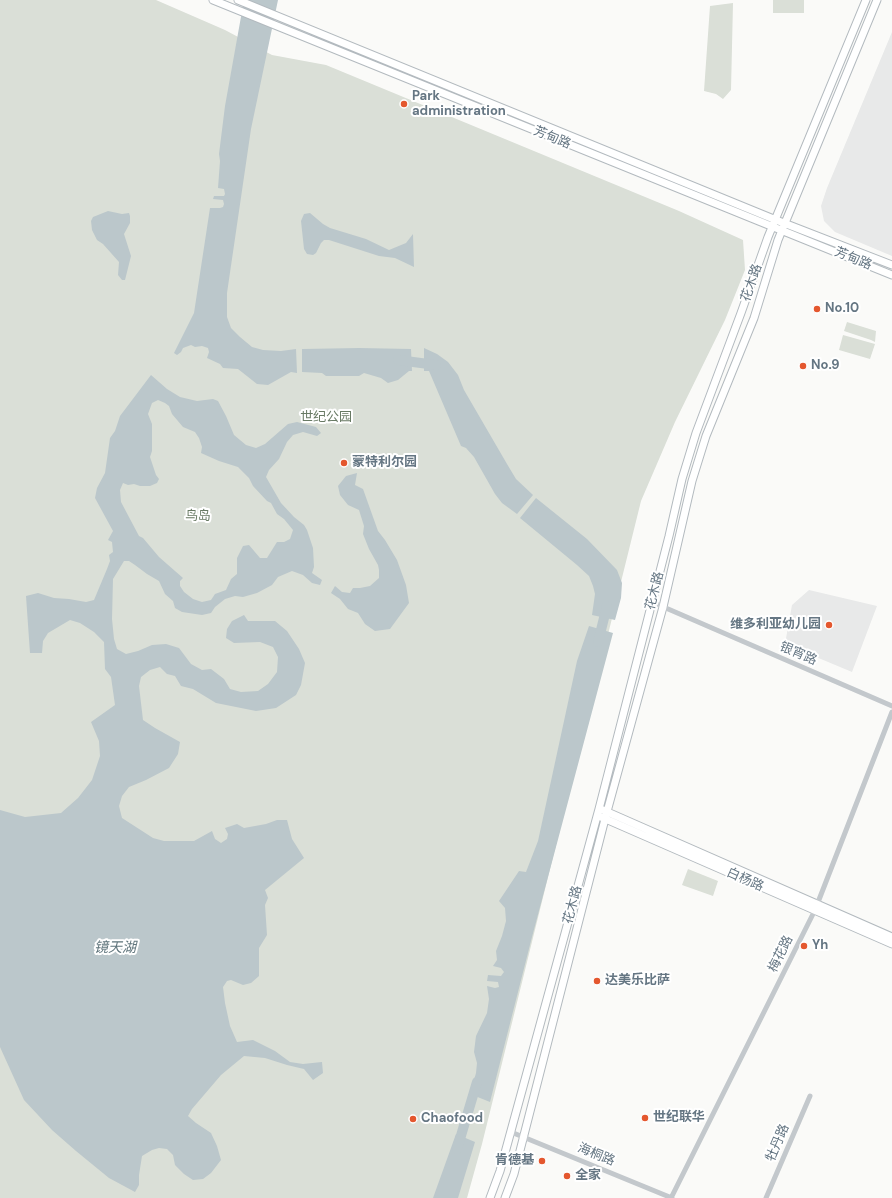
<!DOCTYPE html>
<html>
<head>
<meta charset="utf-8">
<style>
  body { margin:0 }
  canvas { display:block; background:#fafaf8 }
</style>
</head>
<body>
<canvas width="892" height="1198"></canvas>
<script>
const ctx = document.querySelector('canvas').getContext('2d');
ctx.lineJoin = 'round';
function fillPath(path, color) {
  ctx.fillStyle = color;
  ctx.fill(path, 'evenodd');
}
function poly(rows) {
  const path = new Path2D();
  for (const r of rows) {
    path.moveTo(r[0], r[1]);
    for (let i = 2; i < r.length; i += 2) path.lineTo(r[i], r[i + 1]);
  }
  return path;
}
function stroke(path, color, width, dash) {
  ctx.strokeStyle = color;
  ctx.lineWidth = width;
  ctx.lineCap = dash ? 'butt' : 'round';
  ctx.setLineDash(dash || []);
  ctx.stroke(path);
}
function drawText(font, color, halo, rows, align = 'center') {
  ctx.font = font + ' "DM Sans","Noto Sans SC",sans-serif';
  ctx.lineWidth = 4;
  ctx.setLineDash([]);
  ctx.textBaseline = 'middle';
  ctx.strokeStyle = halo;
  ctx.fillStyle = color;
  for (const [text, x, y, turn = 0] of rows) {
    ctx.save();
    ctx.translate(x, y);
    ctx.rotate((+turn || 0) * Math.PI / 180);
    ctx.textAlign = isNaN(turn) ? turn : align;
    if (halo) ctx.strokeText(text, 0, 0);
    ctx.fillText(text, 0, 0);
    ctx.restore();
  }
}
const built = poly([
  [892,32,892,256,835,232,824,221,821,206,827,188],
  [809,590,877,606,852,672,785,644,792,605]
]);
const green = poly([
  [0,0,156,0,225,30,272,55,326,65,679,211,743,240,745,270,725,320,675,422,641,501,482,1144,467,1198,0,1198],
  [773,0,804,0,804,13,773,13],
  [733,3,731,90,723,99,716,94,704,91,710,6],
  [847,322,876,331,875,342,871,340,844,331],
  [843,335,875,344,870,359,839,350],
  [688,869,718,881,713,896,682,885]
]);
const water = poly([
  [244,0,278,0,251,129,227,293,227,317,231,328,240,337,252,347,263,350,281,351,296,349,297,373,291,372,268,385,257,384,238,369,223,368,220,364,207,358,209,352,208,348,202,346,195,347,191,345,183,348,181,352,177,355,174,353,194,313,210,208,220,208,223,207,224,204,223,200,213,199,214,196,224,196,225,194,224,189,218,188,220,161,219,154,225,106],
  [108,211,122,214,129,213,130,216,130,223,124,234,131,256,125,280,122,280,118,275,119,262,103,244,97,240,92,230,91,221,93,217],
  [310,213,323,224,330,228,366,239,389,250,406,243,413,234,414,267,395,258,379,256,329,240,324,240,321,243,316,253,313,255,307,254,304,249,301,221,304,214],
  [359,348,411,349,412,371,409,371,398,380,388,383,381,378,364,373,359,376,326,376,322,373,302,372,302,349],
  [424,348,437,354,448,362,458,375,464,390,507,464,516,479,533,495,517,514,502,503,495,494,474,457,466,448,461,446,432,378,429,371,424,371],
  [151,375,167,389,180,397,197,401,213,399,218,401,226,416,234,435,246,445,256,448,265,444,288,424,297,422,316,427,321,433,317,436,303,432,293,435,287,442,279,459,269,470,266,477,281,503,294,517,304,525,307,530,313,548,314,567,312,573,322,580,320,585,312,583,303,575,292,571,278,577,272,585,257,593,243,597,235,596,225,599,215,607,211,613,202,615,182,612,175,608,173,601,165,594,159,581,147,574,135,565,129,561,124,561,113,579,112,619,114,639,117,649,126,654,138,651,152,645,166,644,179,648,191,664,202,670,211,669,224,679,230,689,241,692,258,691,268,684,277,672,278,657,273,647,260,642,234,643,226,638,227,629,232,621,244,615,248,621,275,621,287,631,299,649,305,663,301,685,296,695,276,708,256,711,216,703,193,689,181,686,175,676,167,674,160,667,150,670,141,677,139,686,143,720,155,728,180,742,178,754,169,768,146,780,129,787,122,796,119,806,122,818,153,838,164,841,194,841,212,831,215,839,221,843,227,839,228,834,225,828,237,824,244,828,266,824,277,820,287,820,292,839,304,858,265,890,268,898,265,905,267,935,259,948,259,976,251,983,243,985,231,980,227,981,223,987,225,1003,230,1026,237,1042,253,1040,275,1051,290,1062,303,1064,322,1062,323,1073,313,1080,304,1069,287,1065,265,1058,244,1056,221,1075,192,1109,188,1116,196,1123,211,1133,217,1146,221,1160,211,1173,203,1179,193,1180,184,1174,175,1165,173,1155,167,1149,159,1148,152,1150,142,1156,139,1175,139,1185,135,1192,109,1178,76,1151,52,1130,24,1100,0,1047,0,810,25,817,61,813,78,798,92,780,100,756,99,741,91,722,115,705,111,677,105,669,104,642,94,632,80,623,70,620,48,633,43,641,42,653,30,653,26,596,38,593,54,598,69,599,86,602,94,600,107,569,110,561,109,555,113,552,112,542,108,540,113,531,95,498,97,488,105,473,110,438,115,431,120,416],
  [158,400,165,403,169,406,172,414,183,427,195,432,199,438,202,447,201,453,219,461,238,467,249,478,253,486,267,501,271,503,277,514,284,519,293,530,290,539,284,542,277,542,267,558,260,558,249,545,243,546,237,558,237,574,231,579,226,590,215,594,211,600,202,602,193,599,184,592,180,586,180,581,183,578,159,557,143,538,139,536,121,502,120,490,123,483,128,485,134,484,140,486,150,486,157,483,159,479,156,475,150,457,152,451,152,424,148,414,152,403],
  [357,473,355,485,363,489,378,531,385,540,397,560,406,585,409,603,390,629,375,631,365,624,358,613,348,609,340,599,331,593,335,586,342,592,350,593,353,588,360,588,370,586,379,578,379,570,378,565,369,549,363,534,364,526,359,510,348,505,340,495,338,486,346,476],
  [536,498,587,539,617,570,622,583,621,598,615,620,592,615,595,594,593,586,589,576,577,565,520,518],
  [589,626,613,633,532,937,490,1102,470,1094,476,1073,477,1063,474,1052,476,1036,487,1013,489,999,487,986,495,988,499,987,498,982,487,981,488,975,501,976,504,972,501,968,493,966,497,960,496,951,502,936,506,921,505,908,499,901,519,871,526,872,538,841,577,661],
  [456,1134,475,1142,458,1198,433,1198]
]);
const river = poly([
  [398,360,436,365],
  [598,642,607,606],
  [457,1149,477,1082]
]);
const minor = poly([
  [652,602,892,706],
  [511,1132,672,1198],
  [671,1198,815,910,892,712],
  [766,1198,810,1096]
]);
const secondary = poly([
  [213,0,892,275],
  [238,0,776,220,892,265],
  [603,810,892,937],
  [601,817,892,944],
  [490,1198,500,1171,599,809,669,536,682,479,696,433,741,313,768,237,866,0],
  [505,1198,514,1174,605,819,663,607,692,481,706,436,754,318,778,240,877,0]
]);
const markers = [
  [404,104,4,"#e4572e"],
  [817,309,4,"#e4572e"],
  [803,366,4,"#e4572e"],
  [344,463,4,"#e4572e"],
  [829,625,4,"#e4572e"],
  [804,946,4,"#e4572e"],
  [597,981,4,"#e4572e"],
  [645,1118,4,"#e4572e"],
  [413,1119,4,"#e4572e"],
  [542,1161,4,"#e4572e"],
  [567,1176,4,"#e4572e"]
];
const poiNames = [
  ["Park",412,97],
  ["administration",412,112],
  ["No.10",825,309],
  ["No.9",811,366],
  ["蒙特利尔园",352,463],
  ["维多利亚幼儿园",821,625,"right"],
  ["Yh",812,946],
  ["达美乐比萨",605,981],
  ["世纪联华",653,1118],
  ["Chaofood",421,1119],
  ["肯德基",534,1161,"right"],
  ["全家",575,1176]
];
const streetNames = [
  ["芳甸路",552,138,22],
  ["芳甸路",853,259,22],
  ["花木路",752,283,-71],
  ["花木路",655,591,-76],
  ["银宵路",798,654,23],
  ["白杨路",745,880,24],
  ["花木路",573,905,-75],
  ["梅花路",781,954,-64],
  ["牡丹路",778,1143,-67],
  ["海桐路",596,1155,22]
];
const parkNames = [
  ["世纪公园",326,418],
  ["鸟岛",198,517]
];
const waterNames = [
  ["镜天湖",115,948]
];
fillPath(built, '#e8e9e9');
fillPath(green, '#dadfd7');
fillPath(water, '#bbc7cb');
stroke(river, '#bbc7cb', 10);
stroke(secondary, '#b3babf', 9);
stroke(minor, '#c3c8cc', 5);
stroke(secondary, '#fff', 7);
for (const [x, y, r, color] of markers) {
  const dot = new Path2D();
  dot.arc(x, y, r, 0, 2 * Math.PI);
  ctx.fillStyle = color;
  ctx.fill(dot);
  stroke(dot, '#fff', 1.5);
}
drawText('bold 13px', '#657683', '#fff', poiNames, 'left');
drawText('13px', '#657683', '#fff', streetNames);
drawText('13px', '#687a64', '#fff', parkNames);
drawText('italic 14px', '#60757c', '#fff', waterNames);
</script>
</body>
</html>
